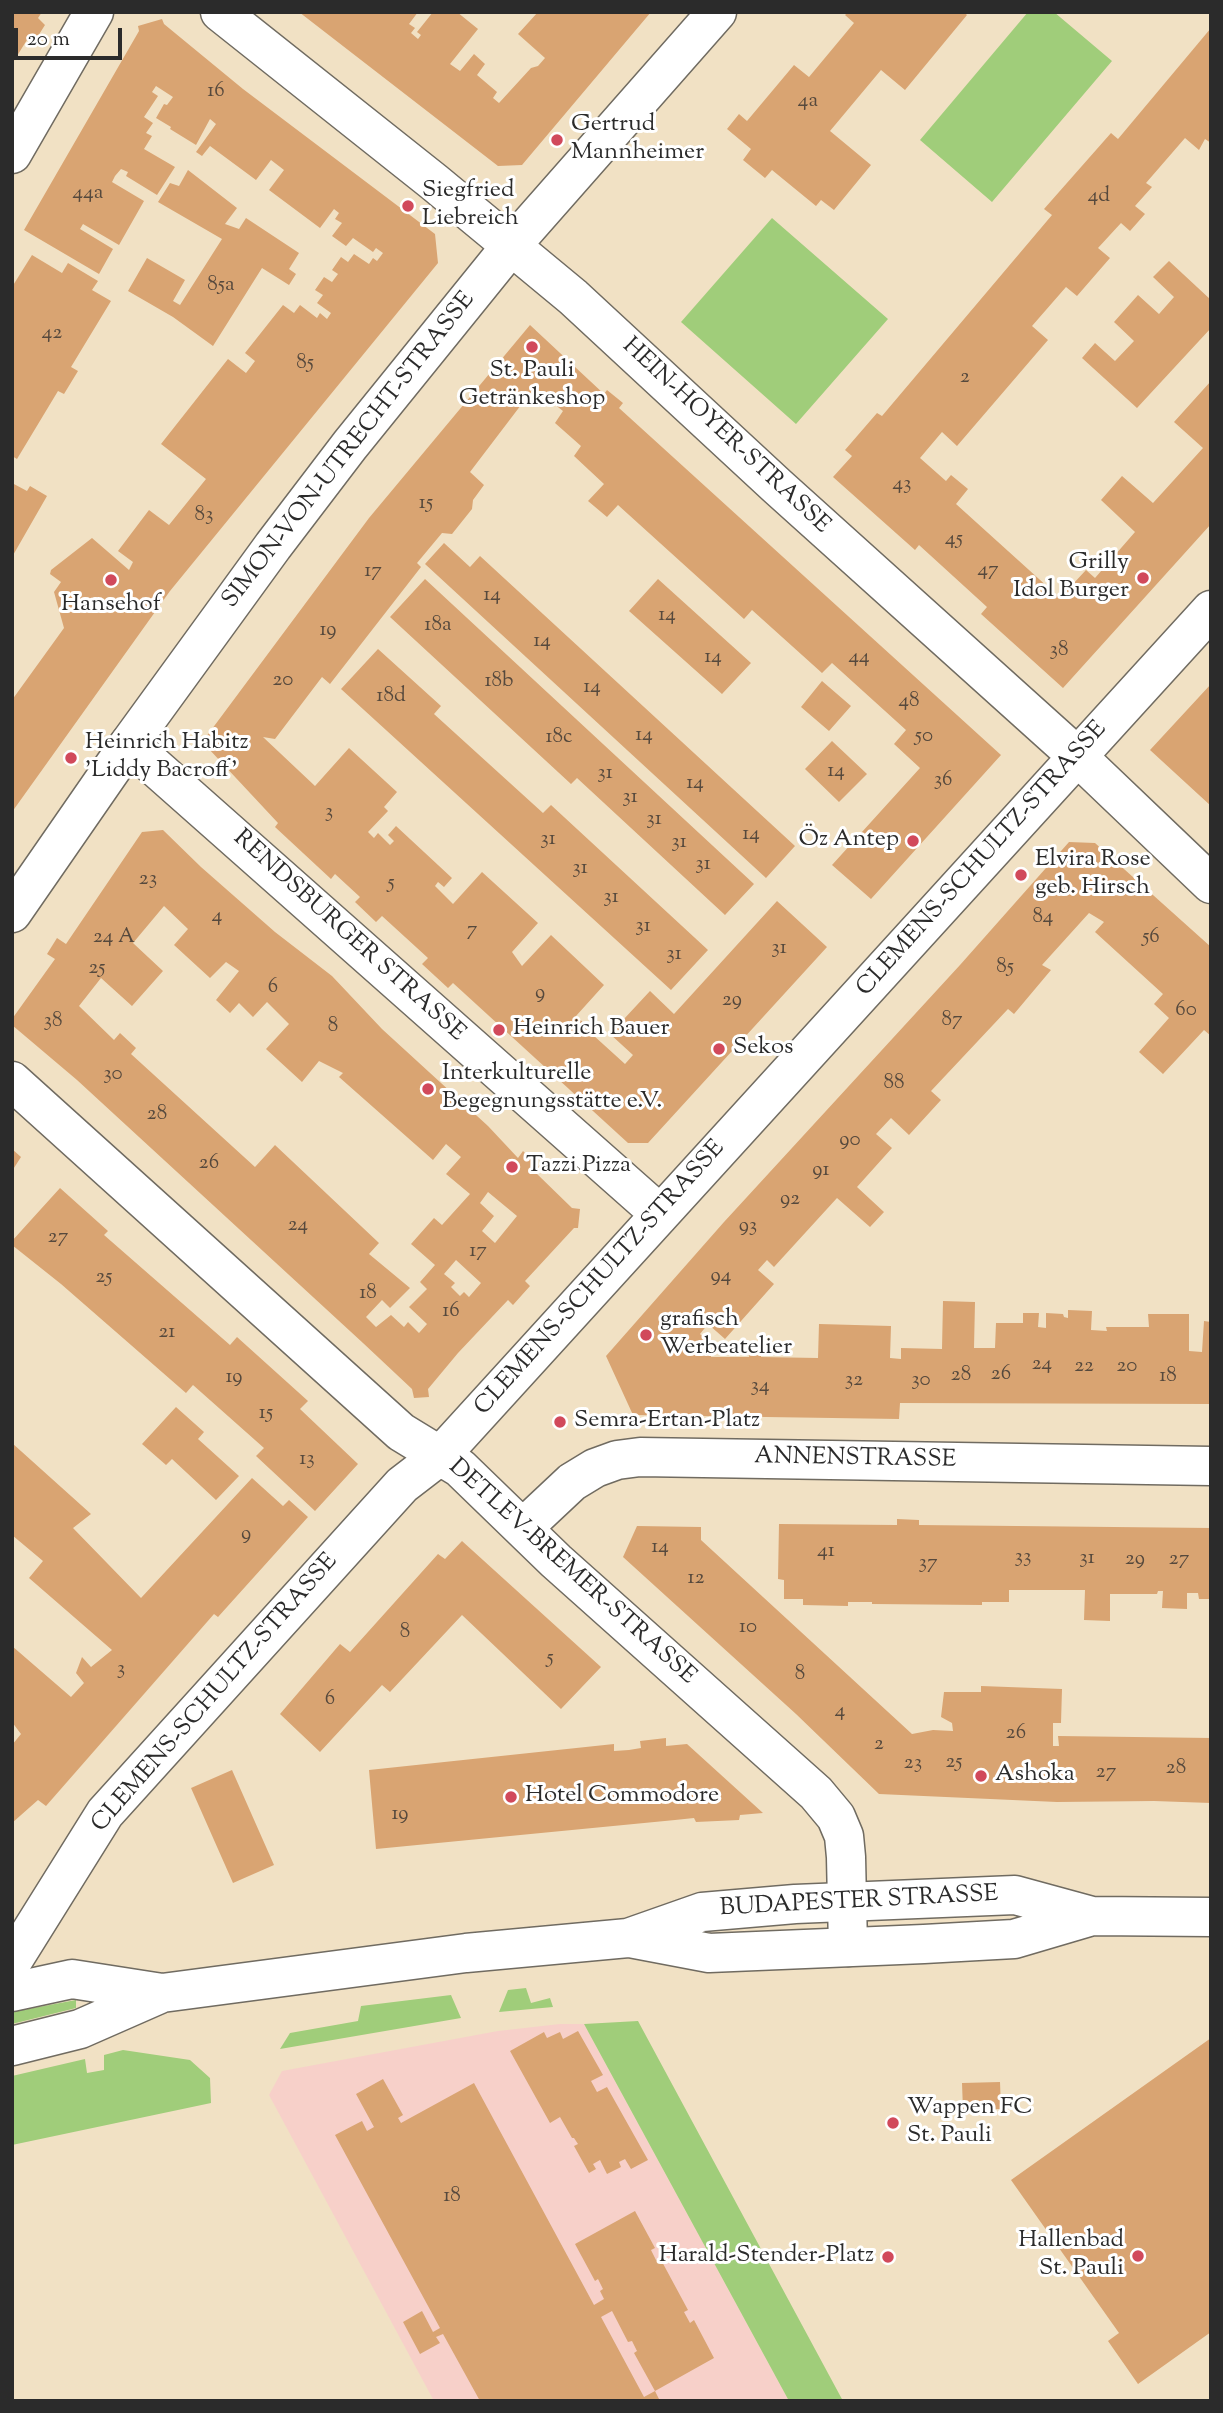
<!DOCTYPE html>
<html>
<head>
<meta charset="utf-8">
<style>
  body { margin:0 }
  #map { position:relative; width:1223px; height:2413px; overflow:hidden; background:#f1e1c4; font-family:"Sorts Mill Goudy",serif }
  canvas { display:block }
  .frame { position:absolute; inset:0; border:14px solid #2b2b2b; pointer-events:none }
  .scale { position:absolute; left:14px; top:28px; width:108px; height:32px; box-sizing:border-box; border:4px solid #2b2b2b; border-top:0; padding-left:9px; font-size:21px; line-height:24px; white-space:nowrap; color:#2b2b2b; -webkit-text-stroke:5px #fff; paint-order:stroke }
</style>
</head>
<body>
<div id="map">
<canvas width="1223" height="2413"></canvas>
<div class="frame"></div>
<div class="scale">20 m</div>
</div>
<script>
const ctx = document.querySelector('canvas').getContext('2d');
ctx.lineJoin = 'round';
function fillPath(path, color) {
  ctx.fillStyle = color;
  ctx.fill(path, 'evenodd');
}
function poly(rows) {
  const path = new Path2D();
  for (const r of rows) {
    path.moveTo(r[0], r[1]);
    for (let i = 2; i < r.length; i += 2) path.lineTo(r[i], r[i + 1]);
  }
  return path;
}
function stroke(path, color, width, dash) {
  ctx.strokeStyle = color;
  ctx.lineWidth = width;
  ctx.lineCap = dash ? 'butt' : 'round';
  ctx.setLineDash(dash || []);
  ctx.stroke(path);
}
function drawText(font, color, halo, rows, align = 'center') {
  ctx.font = font + ' "Sorts Mill Goudy",serif';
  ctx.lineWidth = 6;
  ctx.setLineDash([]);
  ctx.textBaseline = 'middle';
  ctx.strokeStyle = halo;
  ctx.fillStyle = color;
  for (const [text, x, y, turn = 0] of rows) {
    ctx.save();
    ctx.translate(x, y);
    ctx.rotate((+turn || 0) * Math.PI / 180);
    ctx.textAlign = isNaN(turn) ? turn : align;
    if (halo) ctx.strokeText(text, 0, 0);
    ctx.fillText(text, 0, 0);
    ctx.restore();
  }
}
const built = poly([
  [560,2024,584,2024,789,2401,434,2401,269,2095,282,2071,498,2031]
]);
const green = poly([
  [1028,12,1054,12,1112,61,992,202,920,140],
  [772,218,888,319,796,424,681,322],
  [526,1988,531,2003,550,1998,553,2007,499,2012,508,1990],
  [451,1995,461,2018,280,2049,290,2033,358,2021,361,2006],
  [76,2000,76,2008,12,2024,12,2012],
  [638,2021,843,2401,789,2401,584,2024],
  [123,2050,190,2060,210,2078,211,2103,12,2145,12,2076,85,2059,87,2073,104,2070,104,2055]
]);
const building = poly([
  [12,12,42,12,38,18,45,25,38,36,30,35,12,64],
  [299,12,418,12,409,24,415,28,411,33,418,39,421,35,417,32,433,12,457,12,478,29,450,64,460,71,474,54,485,64,477,75,497,92,493,98,499,103,531,68,538,66,545,58,518,34,538,12,651,12,522,165,498,166],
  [848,12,964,12,967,15,905,90,881,70,830,131,871,165,834,210,821,200,816,206,772,170,765,178,743,160,751,149,727,129,739,114,747,121,794,65,809,77,854,23,845,15],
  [162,19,164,24,243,89,435,234,438,263,170,591,12,812,12,700,64,628,54,592,61,582,50,574,51,570,92,538,129,570,133,562,118,551,149,510,169,525,206,479,161,444,228,359,246,373,255,361,245,353,283,305,294,313,300,305,317,318,320,313,327,319,331,313,317,303,323,295,315,290,324,277,332,282,338,274,332,270,341,257,348,262,354,254,369,264,373,258,377,261,383,253,376,248,373,252,353,238,346,246,332,236,342,223,335,219,339,213,334,209,320,228,269,190,284,170,271,160,256,180,210,146,202,156,196,152,216,124,210,119,196,145,170,129,171,127,156,118,164,104,167,105,173,97,156,86,152,92,158,96,144,117,153,123,146,133,152,136,144,149,175,167,157,195,126,176,128,172,121,169,115,176,112,182,144,201,119,245,83,224,80,229,113,249,99,274,24,230,139,31,138,26],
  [1211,28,1211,143,1205,139,1199,150,1185,138,1146,183,1152,187,1135,206,1145,214,1130,231,1121,223,1098,248,1110,258,1077,296,1066,287,1032,326,1048,340,957,446,942,432,920,458,946,481,951,475,968,489,956,504,1060,598,1086,570,1095,578,1135,532,1101,500,1122,476,1153,503,1203,448,1174,422,1211,381,1211,524,1063,688,981,614,987,607,919,545,915,550,833,477,852,456,845,450,877,413,882,416,1052,215,1044,209,1111,133,1118,139],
  [188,170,237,208,225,224,239,229,246,218,299,253,289,269,296,274,289,285,262,268,213,346,173,317,128,291,147,258,185,280,173,301,180,305,222,239,158,202,170,183,179,186],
  [32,255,62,273,68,263,98,281,92,290,111,301,71,367,78,371,64,394,58,391,17,459,12,456,12,287],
  [1169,261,1211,300,1211,328,1137,408,1082,358,1095,343,1115,361,1134,341,1114,322,1138,295,1159,314,1174,297,1153,277],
  [530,325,604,394,607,390,623,403,619,408,1001,755,871,899,832,865,920,768,894,744,906,730,832,663,822,673,752,610,744,619,618,505,607,517,588,501,604,484,574,456,581,446,555,423,563,411,540,393,531,401,527,400,521,405,470,472,484,485,473,500,472,509,452,534,442,533,417,563,421,567,330,684,322,677,275,739,263,737,315,786,349,748,397,792,384,807,388,811,368,832,374,838,378,833,390,845,394,841,388,835,396,826,452,878,444,887,438,882,435,886,453,904,482,872,538,923,512,952,522,966,551,935,604,985,576,1016,584,1023,582,1025,625,1064,633,1055,610,1034,650,991,674,1014,777,901,827,947,648,1143,628,1143,453,983,448,988,422,964,428,958,382,916,376,922,355,902,360,897,335,874,331,879,275,827,278,823,208,748,206,737,369,518],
  [12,483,27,491,30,486,47,496,12,557],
  [444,543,470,567,480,556,795,846,766,878,425,564],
  [425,579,754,884,725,915,577,778,571,784,390,617],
  [658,579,751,663,722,694,629,611],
  [378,649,441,706,434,714,543,813,551,805,708,950,671,990,341,689],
  [822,681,851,706,829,731,801,707],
  [1211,684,1211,806,1150,750],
  [832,741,867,774,839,802,805,769],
  [163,830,201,867,275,932,332,976,382,1029,488,1126,518,1158,523,1151,540,1168,535,1172,572,1208,580,1209,578,1228,574,1228,525,1281,530,1286,513,1305,508,1300,458,1353,428,1389,429,1397,414,1398,412,1389,363,1343,77,1080,12,1025,12,1019,55,959,47,954,57,938,66,944,142,832],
  [164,906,188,929,174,945,210,978,226,962,239,971,216,1000,230,1013,239,1003,253,1017,267,1002,289,1024,266,1049,302,1082,319,1061,343,1073,339,1077,433,1160,446,1144,461,1157,446,1174,470,1194,442,1225,434,1218,411,1244,435,1265,420,1282,427,1289,409,1307,427,1324,419,1333,408,1322,404,1327,391,1315,376,1327,366,1317,382,1300,390,1308,410,1288,369,1254,379,1243,275,1145,255,1167,131,1054,136,1048,120,1033,114,1040,79,1006,101,978,132,1006,163,971,133,943],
  [488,1192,517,1216,495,1243,482,1231,494,1216,480,1203],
  [456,1260,481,1283,469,1297,464,1292,460,1296,451,1287,455,1283,444,1274],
  [1069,842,1095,843,1211,947,1211,1036,1204,1030,1163,1074,1139,1052,1169,1018,1154,1004,1163,994,1095,932,1104,922,1089,913,1042,965,1051,970,1014,1014,1008,1009,931,1091,941,1100,909,1135,891,1118,876,1134,892,1148,857,1187,884,1212,870,1227,837,1198,774,1267,767,1260,758,1270,774,1284,725,1339,708,1324,700,1334,711,1344,711,1357,749,1357,750,1348,761,1348,761,1357,818,1358,819,1324,891,1326,890,1358,901,1359,901,1348,942,1349,943,1301,975,1302,974,1348,995,1348,996,1323,1023,1323,1023,1313,1039,1313,1038,1327,1046,1328,1046,1313,1063,1314,1064,1317,1068,1318,1068,1310,1092,1311,1091,1330,1107,1331,1106,1327,1149,1327,1148,1314,1189,1314,1189,1351,1202,1352,1204,1321,1211,1322,1211,1404,900,1403,899,1419,633,1415,606,1356,724,1222,960,965],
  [12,1149,21,1157,12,1171],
  [60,1188,108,1231,104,1235,230,1345,237,1337,308,1401,300,1409,358,1464,315,1511,256,1456,264,1448,193,1385,186,1393,61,1284,12,1245,12,1241],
  [176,1407,204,1432,198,1439,239,1476,216,1500,172,1459,166,1465,142,1444],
  [12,1443,91,1514,73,1528,141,1598,252,1478,283,1506,289,1500,308,1517,218,1617,214,1614,46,1806,38,1800,12,1823,12,1745,21,1734,12,1722,12,1646,71,1697,84,1683,76,1673,82,1657,91,1667,112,1650,29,1578,43,1561,12,1535],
  [897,1519,919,1520,919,1525,1211,1528,1211,1599,1199,1599,1198,1593,1187,1593,1187,1609,1162,1608,1163,1591,1158,1591,1157,1594,1110,1594,1110,1621,1084,1620,1085,1590,1009,1590,1009,1602,982,1602,982,1605,872,1604,872,1602,848,1602,848,1606,803,1605,803,1599,784,1599,784,1580,778,1579,779,1524,897,1525],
  [637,1526,701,1527,701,1540,912,1734,933,1730,953,1731,952,1723,941,1717,944,1692,981,1692,981,1686,1062,1689,1061,1723,1053,1723,1053,1746,1059,1746,1058,1736,1211,1738,1211,1803,1154,1801,1057,1802,879,1794,796,1714,623,1557],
  [462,1541,601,1667,561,1709,462,1615,390,1692,382,1685,320,1752,280,1714,340,1644,350,1652,438,1554,445,1559],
  [666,1738,666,1746,687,1744,763,1813,740,1815,739,1820,696,1822,694,1818,675,1820,376,1849,369,1770,614,1744,614,1751,629,1750,641,1748,640,1741],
  [232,1770,274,1865,233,1883,191,1788],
  [578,2031,603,2075,591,2081,597,2092,607,2087,648,2160,631,2169,625,2159,619,2162,621,2167,607,2174,600,2160,593,2164,596,2169,589,2173,574,2146,578,2144,574,2138,572,2138,560,2117,550,2123,510,2051,544,2032,547,2038,560,2032,563,2039],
  [1211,2038,1211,2332,1138,2384,1108,2341,1119,2333,1011,2180],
  [383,2079,403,2115,398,2118,401,2123,474,2083,594,2305,604,2299,600,2291,603,2289,598,2279,595,2281,575,2244,635,2211,655,2248,651,2250,656,2260,660,2258,688,2310,684,2312,690,2323,694,2320,714,2358,655,2391,634,2353,637,2351,632,2341,628,2342,612,2311,601,2317,644,2397,655,2391,660,2401,480,2401,443,2334,436,2337,440,2343,420,2354,403,2322,422,2311,433,2332,440,2328,335,2135,362,2121,367,2131,374,2127,356,2094],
  [1000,2082,1001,2109,963,2110,962,2083]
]);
const minor = poly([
  [220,12,434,182,573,297,777,486,1078,757,1211,884],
  [12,154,94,12],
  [129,744,660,1214],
  [12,1081,401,1432,460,1468,556,1561,816,1793,836,1817,844,1836,846,1857,848,1947],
  [523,1528,572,1482,595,1468,617,1460,640,1457,1211,1466],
  [12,1962,105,1813,402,1485,441,1455,1211,610]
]);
const major = poly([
  [12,913,129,744,273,546,350,445,511,246,717,12],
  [630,1938,709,1953,924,1944,1014,1939,1092,1916],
  [12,1992,72,1979,162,1993],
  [12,2046,80,2029,162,1993,466,1953,628,1938,702,1912,795,1904,1015,1895,1092,1916,1211,1917]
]);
const markers = [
  [557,140,7,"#d1495b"],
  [408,206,7,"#d1495b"],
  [532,347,7,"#d1495b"],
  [1143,578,7,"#d1495b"],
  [111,580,7,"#d1495b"],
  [71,758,7,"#d1495b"],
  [913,841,7,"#d1495b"],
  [1021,875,7,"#d1495b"],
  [499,1030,7,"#d1495b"],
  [719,1049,7,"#d1495b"],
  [428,1089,7,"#d1495b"],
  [512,1167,7,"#d1495b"],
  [646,1335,7,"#d1495b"],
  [560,1422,7,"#d1495b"],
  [981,1776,7,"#d1495b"],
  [511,1797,7,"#d1495b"],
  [893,2123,7,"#d1495b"],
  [1138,2256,7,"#d1495b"],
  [888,2257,7,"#d1495b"]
];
const numberNames = [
  ["16",216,92],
  ["4a",808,102],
  ["44a",88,194],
  ["4d",1099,197],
  ["85a",221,286],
  ["42",52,334],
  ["85",305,364],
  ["2",965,378],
  ["43",902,485],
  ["15",426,504],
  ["83",204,516],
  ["45",954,540],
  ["47",988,571],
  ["17",373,572],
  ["14",492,596],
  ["14",667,616],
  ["18a",438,626],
  ["19",328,631],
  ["14",542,642],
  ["38",1059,651],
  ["14",713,658],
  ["44",859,658],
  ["20",283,681],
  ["18b",499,682],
  ["14",592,688],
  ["18d",391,697],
  ["48",909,702],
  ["14",644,736],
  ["50",924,737],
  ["18c",559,738],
  ["14",836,772],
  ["31",605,774],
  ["36",943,781],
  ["14",695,784],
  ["31",630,798],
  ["3",329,813],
  ["31",654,820],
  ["14",751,835],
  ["31",548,840],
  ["31",679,843],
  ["31",703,865],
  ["31",580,869],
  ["23",148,880],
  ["5",391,884],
  ["31",611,898],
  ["4",217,917],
  ["84",1043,918],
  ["31",643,927],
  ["7",472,931],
  ["24 A",114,938],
  ["56",1151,938],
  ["31",779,949],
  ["31",674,955],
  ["85",1005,968],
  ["25",97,969],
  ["6",273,988],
  ["9",540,994],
  ["29",732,1001],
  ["60",1186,1011],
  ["87",952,1021],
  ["38",53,1022],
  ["8",333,1027],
  ["30",113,1075],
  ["88",894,1084],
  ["28",157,1115],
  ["90",850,1141],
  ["26",209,1164],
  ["91",821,1171],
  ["92",790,1200],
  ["24",298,1226],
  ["93",748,1227],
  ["27",58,1238],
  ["17",478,1252],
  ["94",721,1277],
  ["25",104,1278],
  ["18",368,1294],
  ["16",451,1312],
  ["21",167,1333],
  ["24",1042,1365],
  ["22",1084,1367],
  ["20",1127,1367],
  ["26",1001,1375],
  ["28",961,1376],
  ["18",1168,1377],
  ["19",234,1378],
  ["32",854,1381],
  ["30",921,1381],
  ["34",760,1387],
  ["15",266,1414],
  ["13",307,1460],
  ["9",246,1535],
  ["14",660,1548],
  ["41",826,1552],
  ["33",1023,1558],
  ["31",1087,1559],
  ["29",1135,1560],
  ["27",1179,1560],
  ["37",928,1564],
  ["12",696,1579],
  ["10",748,1628],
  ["8",405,1633],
  ["5",550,1659],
  ["3",121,1670],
  ["8",800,1675],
  ["6",330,1700],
  ["4",840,1712],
  ["26",1016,1734],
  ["2",879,1745],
  ["25",954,1763],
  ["23",913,1764],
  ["28",1176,1769],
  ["27",1106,1773],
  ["19",400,1815],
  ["18",452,2197]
];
const poiNames = [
  ["Gertrud",571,126],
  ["Mannheimer",571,154],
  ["Siegfried",422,192],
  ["Liebreich",422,220],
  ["St. Pauli",532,372,"center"],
  ["Getränkeshop",532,400,"center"],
  ["Grilly",1129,564,"right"],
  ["Idol Burger",1129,592,"right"],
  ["Hansehof",111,606,"center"],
  ["Heinrich Habitz",85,744],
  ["'Liddy Bacroff'",85,772],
  ["Öz Antep",899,841,"right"],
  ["Elvira Rose",1035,861],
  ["geb. Hirsch",1035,889],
  ["Heinrich Bauer",513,1030],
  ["Sekos",733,1049],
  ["Interkulturelle",442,1075],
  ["Begegnungsstätte e.V.",442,1103],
  ["Tazzi Pizza",526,1167],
  ["grafisch",660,1321],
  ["Werbeatelier",660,1349],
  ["Semra-Ertan-Platz",574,1422],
  ["Ashoka",995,1776],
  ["Hotel Commodore",525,1797],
  ["Wappen FC",907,2109],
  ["St. Pauli",907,2137],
  ["Hallenbad",1124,2242,"right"],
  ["St. Pauli",1124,2270,"right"],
  ["Harald-Stender-Platz",874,2257,"right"]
];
const streetNames = [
  ["HEIN-HOYER-STRASSE",725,437,43],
  ["SIMON-VON-UTRECHT-STRASSE",350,451,-52],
  ["CLEMENS-SCHULTZ-STRASSE",983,860,-48],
  ["RENDSBURGER STRASSE",348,937,42],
  ["CLEMENS-SCHULTZ-STRASSE",601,1279,-48],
  ["ANNENSTRASSE",855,1460,1],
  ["DETLEV-BREMER-STRASSE",571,1573,42],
  ["CLEMENS-SCHULTZ-STRASSE",216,1694,-49],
  ["BUDAPESTER STRASSE",859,1903,-3]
];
fillPath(built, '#f7d0c9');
fillPath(green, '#a0cd7a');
fillPath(building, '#d9a472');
stroke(minor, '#706b61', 41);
stroke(major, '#706b61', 41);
stroke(minor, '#fff', 38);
stroke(major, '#fff', 38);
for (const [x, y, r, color] of markers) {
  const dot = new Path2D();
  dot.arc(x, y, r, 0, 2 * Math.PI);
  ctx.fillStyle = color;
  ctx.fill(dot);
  stroke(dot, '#fff', 2.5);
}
drawText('21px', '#56493d', null, numberNames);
drawText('24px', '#2b2b2b', '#fff', poiNames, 'left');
drawText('24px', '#2b2b2b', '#fff', streetNames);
</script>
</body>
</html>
